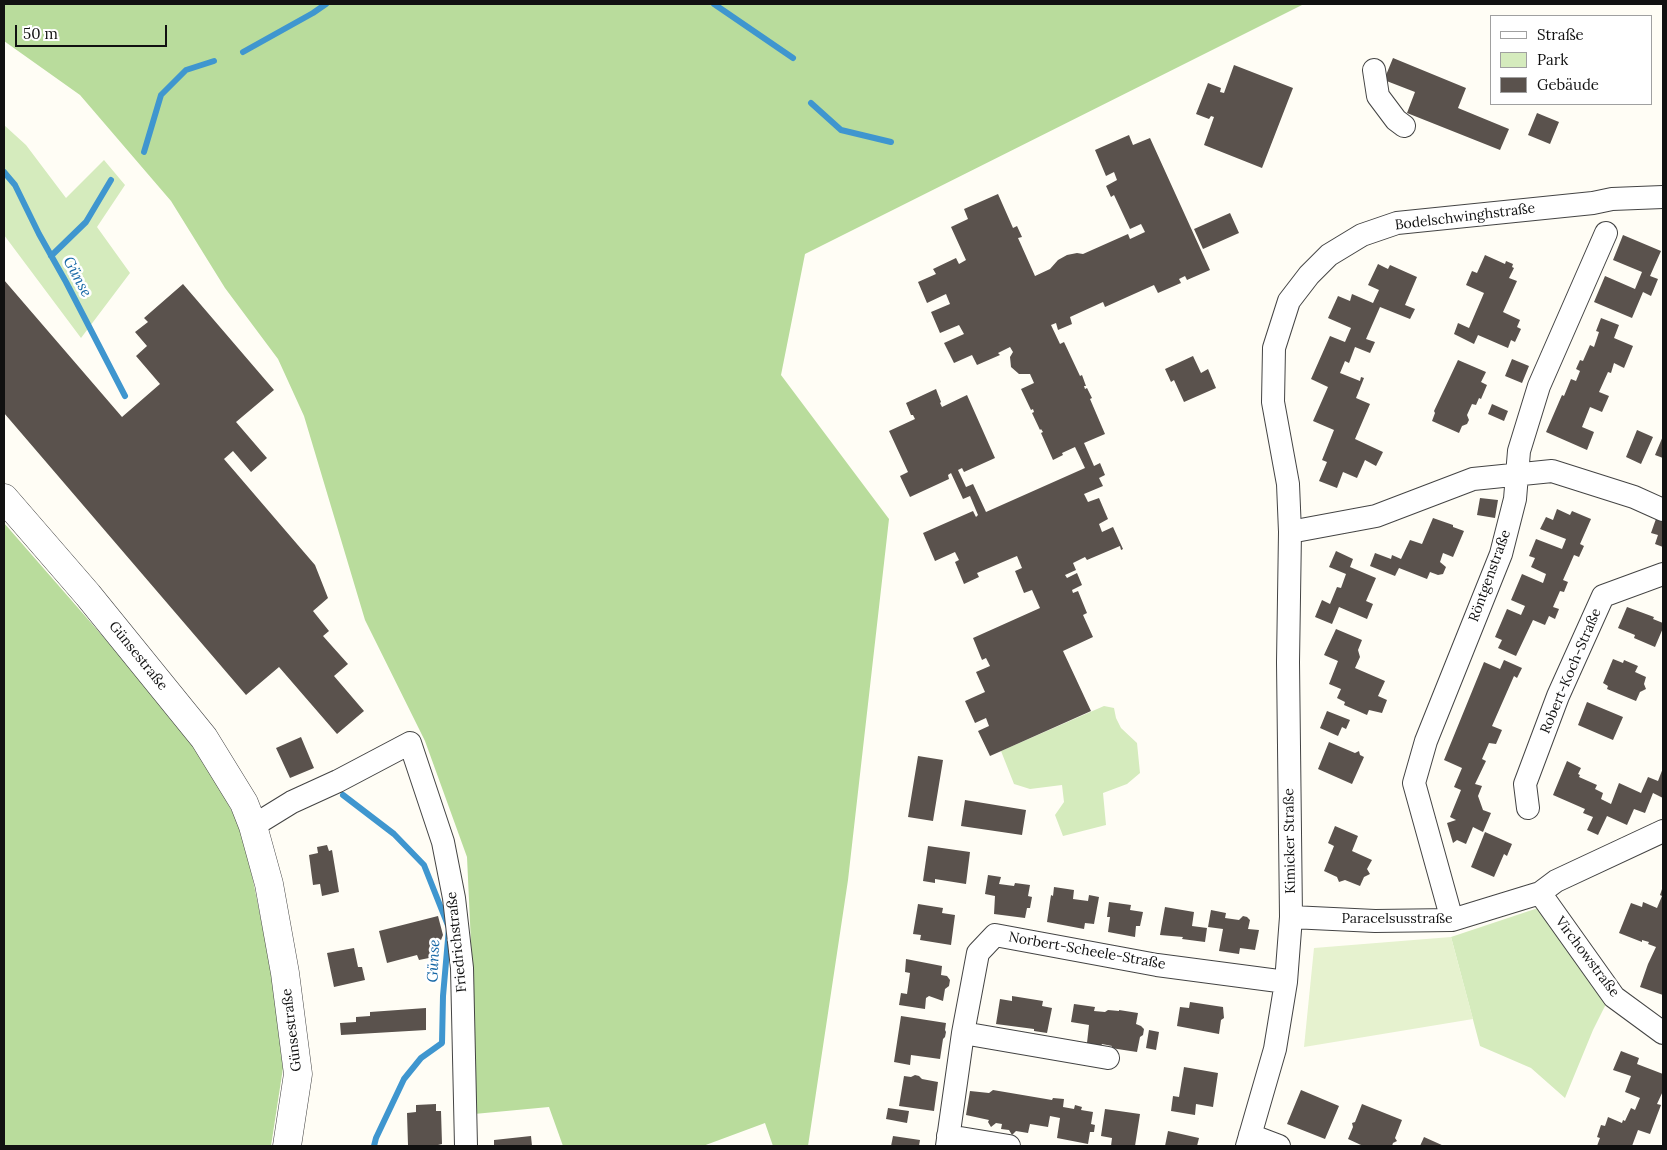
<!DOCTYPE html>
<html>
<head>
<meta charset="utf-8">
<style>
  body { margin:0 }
  #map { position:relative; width:1667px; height:1150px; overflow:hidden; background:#fffdf5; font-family:Lora,serif }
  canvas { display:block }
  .frame { position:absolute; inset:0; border:5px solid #111; pointer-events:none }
  .legend { position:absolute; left:1490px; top:15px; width:162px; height:90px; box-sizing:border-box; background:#fff; border:1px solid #a0a0a0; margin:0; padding:6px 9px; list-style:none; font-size:15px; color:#111 }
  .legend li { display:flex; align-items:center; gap:10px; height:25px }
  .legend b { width:25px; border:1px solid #a0a0a0 }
  .scale { position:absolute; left:15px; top:25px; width:152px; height:22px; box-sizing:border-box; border:2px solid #111; border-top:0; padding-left:6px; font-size:15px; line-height:18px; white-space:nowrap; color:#111; -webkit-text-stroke:4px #fff; paint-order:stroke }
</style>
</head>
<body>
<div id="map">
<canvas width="1667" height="1150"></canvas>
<div class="frame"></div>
<ul class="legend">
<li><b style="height:6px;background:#fff"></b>Straße</li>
<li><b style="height:14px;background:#d5ebbd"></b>Park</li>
<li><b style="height:14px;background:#5a524d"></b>Gebäude</li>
</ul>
<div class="scale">50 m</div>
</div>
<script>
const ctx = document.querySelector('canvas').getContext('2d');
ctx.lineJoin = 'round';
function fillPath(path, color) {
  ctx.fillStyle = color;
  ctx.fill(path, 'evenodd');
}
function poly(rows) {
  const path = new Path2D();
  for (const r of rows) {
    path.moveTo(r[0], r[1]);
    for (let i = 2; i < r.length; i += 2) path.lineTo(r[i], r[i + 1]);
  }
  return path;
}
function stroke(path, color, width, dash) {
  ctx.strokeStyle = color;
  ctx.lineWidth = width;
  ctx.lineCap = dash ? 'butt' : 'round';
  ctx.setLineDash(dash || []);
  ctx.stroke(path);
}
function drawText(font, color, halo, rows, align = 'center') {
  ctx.font = font + ' Lora,serif';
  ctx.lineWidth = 5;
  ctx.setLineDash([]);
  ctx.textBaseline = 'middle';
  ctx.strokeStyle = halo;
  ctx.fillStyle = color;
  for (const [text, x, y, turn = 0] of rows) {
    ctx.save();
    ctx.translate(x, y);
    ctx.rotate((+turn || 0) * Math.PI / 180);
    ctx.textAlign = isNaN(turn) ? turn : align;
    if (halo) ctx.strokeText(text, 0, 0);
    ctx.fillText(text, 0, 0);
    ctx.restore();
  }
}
const green = poly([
  [4,125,26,145,66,198,104,160,125,185,97,227,130,273,81,338,4,235],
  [1104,706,1114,708,1116,718,1121,728,1137,743,1140,773,1127,784,1103,793,1106,825,1063,836,1055,815,1064,802,1062,785,1030,789,1014,784,1001,751],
  [1541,907,1606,1004,1593,1030,1565,1098,1531,1068,1480,1046,1451,937]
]);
const forest = poly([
  [4,4,1304,4,805,254,781,375,889,519,848,880,808,1146,773,1146,765,1123,703,1146,563,1146,549,1107,474,1114,472,965,467,857,425,741,365,620,304,416,278,359,225,288,171,201,80,95,4,41],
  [4,523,195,742,243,832,270,963,283,1068,271,1146,4,1146]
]);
const pitch = poly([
  [1451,937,1473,1019,1304,1047,1314,948]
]);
const stream = poly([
  [714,4,793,58],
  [243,52,313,13,326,4],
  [811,103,841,130,891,142],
  [144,152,161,95,186,70,214,61],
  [4,172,15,185,39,234,66,282,125,396],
  [51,256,86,222,111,180],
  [343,795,394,834,424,865,449,928,443,996,442,1043,421,1058,404,1079,376,1138,374,1146]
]);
const building = poly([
  [1393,58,1466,88,1458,108,1509,129,1500,150,1407,113,1415,92,1384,80],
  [1234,65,1293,88,1262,168,1204,145,1214,117,1211,116,1209,119,1196,114,1208,83,1221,88,1220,92,1224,93],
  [1537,113,1559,122,1550,144,1528,135],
  [1129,135,1133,145,1150,138,1210,270,1187,280,1185,276,1179,279,1181,283,1158,293,1154,285,1105,307,1103,302,1070,317,1072,324,1058,330,1056,323,1051,325,1060,344,1064,342,1080,376,1082,375,1086,386,1084,386,1085,389,1087,388,1092,398,1090,399,1105,434,1084,443,1094,466,1100,463,1105,475,1099,478,1103,486,1084,494,1088,502,1099,498,1108,519,1099,524,1102,532,1113,527,1123,549,1121,550,1120,546,1087,560,1085,557,1073,563,1076,570,1065,575,1067,578,1077,573,1082,585,1072,590,1073,593,1078,591,1087,613,1083,615,1093,637,1063,651,1091,711,990,756,978,731,989,726,986,718,975,723,965,701,985,692,976,672,990,666,986,658,982,660,973,638,1040,608,1032,590,1024,593,1015,571,1022,568,1017,556,977,573,979,577,964,584,955,562,959,560,955,552,935,561,923,533,973,511,976,517,978,515,970,496,963,499,951,473,948,475,949,479,910,497,900,476,908,472,889,431,915,419,913,415,911,415,906,403,936,389,941,402,940,403,942,407,967,395,995,458,964,472,962,468,958,470,966,487,973,484,986,512,1085,468,1075,447,1062,453,1063,455,1053,460,1041,433,1043,432,1041,429,1040,430,1032,413,1034,412,1033,409,1031,410,1021,389,1034,383,1030,374,1019,374,1011,367,1010,357,1013,352,1010,347,998,353,1000,355,977,365,972,355,954,363,944,343,964,334,959,325,940,333,931,312,950,304,946,294,927,303,918,282,936,274,933,269,956,258,959,264,966,260,951,227,968,219,964,209,998,194,1013,228,1017,226,1022,237,1018,238,1035,276,1050,269,1058,260,1067,255,1077,253,1083,254,1128,234,1130,239,1145,232,1141,224,1130,229,1114,195,1111,197,1106,186,1117,180,1114,172,1106,176,1095,150],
  [1230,213,1239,233,1203,249,1194,229],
  [1623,235,1661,251,1650,276,1658,279,1651,296,1643,292,1632,318,1594,302,1605,276,1635,289,1642,272,1613,260],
  [1485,255,1505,264,1506,261,1513,264,1512,267,1514,268,1509,278,1517,281,1503,312,1520,320,1517,327,1521,329,1515,342,1511,340,1508,348,1478,335,1474,344,1454,334,1458,323,1469,328,1484,293,1466,285,1472,271,1477,273],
  [1378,264,1388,269,1390,265,1417,277,1405,305,1415,309,1410,319,1380,307,1366,339,1375,342,1370,353,1355,347,1349,363,1345,361,1340,373,1360,381,1361,377,1364,378,1356,398,1370,404,1355,439,1383,452,1376,466,1365,460,1357,478,1343,472,1337,488,1319,481,1327,462,1322,460,1334,430,1313,421,1328,387,1311,379,1330,336,1345,342,1351,328,1328,318,1338,296,1350,301,1352,294,1373,303,1379,290,1368,285],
  [4,280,122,417,160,384,136,356,147,346,135,332,148,322,144,318,183,284,274,390,236,422,267,458,251,472,233,451,224,459,315,565,328,598,313,611,329,631,323,636,348,664,334,676,364,711,337,734,279,667,246,695,4,413],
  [1601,318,1619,325,1614,338,1633,346,1624,368,1614,363,1611,373,1608,372,1599,392,1609,396,1602,412,1590,407,1582,427,1594,432,1587,450,1546,432,1562,395,1564,396,1571,379,1576,381,1580,371,1576,369,1580,360,1583,361,1590,345,1594,347,1599,332,1596,331],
  [1193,356,1201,373,1208,369,1216,388,1184,402,1174,380,1171,382,1165,369],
  [1512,359,1529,366,1522,383,1505,376],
  [1458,360,1486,372,1481,382,1487,385,1481,399,1479,398,1476,405,1472,404,1467,415,1469,420,1467,424,1462,426,1459,433,1432,421,1435,413,1434,411],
  [1492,404,1508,411,1504,421,1488,414],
  [1637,430,1653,437,1641,464,1626,457],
  [1663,436,1663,458,1655,455],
  [1480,498,1498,500,1495,518,1477,515],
  [1557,509,1570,515,1572,511,1591,519,1580,544,1584,546,1579,557,1574,555,1563,580,1568,582,1564,592,1560,591,1553,607,1559,609,1555,619,1549,616,1545,625,1533,620,1516,656,1498,648,1502,640,1495,637,1507,609,1521,615,1525,606,1511,600,1522,574,1543,583,1546,574,1531,567,1535,558,1529,556,1536,539,1562,549,1566,539,1540,529,1546,517,1553,520],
  [1657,516,1663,519,1663,547,1655,544,1658,535,1651,533],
  [1433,518,1453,525,1453,527,1464,531,1453,557,1443,553,1440,562,1446,567,1443,574,1438,575,1430,572,1427,579,1399,568,1395,576,1370,566,1375,553,1391,559,1392,555,1401,559,1410,540,1422,544],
  [1336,551,1353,559,1350,567,1376,578,1366,601,1373,604,1367,619,1339,607,1332,624,1315,617,1322,600,1330,604,1337,587,1341,588,1346,574,1329,567],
  [1627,607,1654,617,1653,619,1663,623,1663,628,1655,647,1634,638,1635,635,1618,628],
  [1336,629,1362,640,1358,650,1360,657,1355,668,1385,681,1378,696,1387,700,1382,713,1369,710,1367,715,1344,705,1345,702,1337,698,1341,689,1329,684,1338,661,1324,655],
  [1613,659,1623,663,1624,660,1638,666,1635,672,1646,677,1644,684,1646,689,1640,692,1636,701,1607,689,1608,686,1603,683],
  [1504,660,1522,668,1517,678,1514,676,1492,726,1502,730,1496,744,1489,743,1482,759,1486,761,1475,784,1482,786,1478,796,1483,810,1491,813,1483,832,1473,827,1466,844,1457,840,1453,843,1447,823,1456,820,1450,817,1461,790,1454,787,1462,768,1444,760,1484,662,1500,669],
  [1587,702,1623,717,1613,740,1578,725],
  [1327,711,1350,720,1346,729,1342,727,1338,736,1320,728],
  [301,737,314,768,290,778,276,748],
  [1329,742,1355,753,1359,751,1360,755,1364,757,1352,784,1318,769],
  [918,756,943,760,933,821,908,817],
  [1567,761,1581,768,1578,774,1580,775,1579,777,1597,785,1595,789,1603,793,1601,799,1611,804,1619,783,1641,793,1648,777,1658,781,1663,768,1663,798,1653,793,1645,813,1634,809,1627,825,1607,816,1598,835,1587,830,1593,817,1583,813,1585,809,1553,795],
  [965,800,1026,810,1022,835,961,826],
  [1335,826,1358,836,1352,851,1372,860,1367,869,1370,874,1364,877,1360,886,1345,880,1339,882,1337,877,1324,871,1334,846,1328,843],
  [1485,832,1512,844,1507,856,1504,854,1494,877,1471,867],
  [327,845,329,851,332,850,339,892,322,896,320,884,313,885,309,855,318,853,317,847],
  [928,846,970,852,966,884,935,879,935,883,923,881],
  [988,875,1001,877,999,884,1014,886,1015,883,1030,885,1028,896,1032,897,1030,908,1027,908,1025,918,994,914,995,896,985,894],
  [1663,886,1663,995,1640,987,1648,964,1656,947,1648,944,1649,942,1642,940,1642,942,1619,933,1631,903,1642,907,1643,902,1657,908,1662,896,1660,895],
  [1054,887,1074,890,1073,899,1088,901,1089,895,1099,897,1094,924,1085,923,1084,929,1047,922,1051,895,1053,896],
  [1109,902,1131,905,1130,910,1143,912,1140,926,1136,926,1135,937,1108,932,1110,917,1107,917],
  [918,904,943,908,942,913,955,915,951,945,920,940,921,935,913,934],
  [1165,907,1194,912,1192,926,1207,928,1205,942,1182,939,1183,937,1160,935],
  [1211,910,1226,913,1225,918,1239,920,1243,916,1247,917,1250,920,1248,929,1259,930,1255,950,1240,948,1239,954,1219,951,1223,929,1208,927],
  [438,916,443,935,437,950,434,950,436,954,434,957,419,960,417,955,387,963,379,931],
  [354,948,358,967,362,967,365,980,334,987,327,953],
  [906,959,942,966,941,975,947,976,950,980,949,986,945,989,943,1001,929,996,926,998,925,1009,899,1005,901,993,907,994,910,973,905,972],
  [1012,996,1043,1001,1042,1006,1052,1008,1047,1033,1034,1031,1034,1029,996,1024,1000,999,1012,1001],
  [1190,1002,1223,1007,1224,1018,1221,1020,1219,1034,1177,1026,1180,1007,1189,1008],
  [1074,1004,1095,1007,1094,1011,1105,1012,1108,1010,1119,1011,1119,1010,1138,1013,1136,1024,1141,1026,1144,1029,1143,1035,1140,1037,1137,1052,1111,1048,1112,1046,1102,1044,1101,1046,1087,1043,1089,1025,1071,1022],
  [426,1008,426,1030,341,1035,340,1023,356,1022,356,1017,370,1016,370,1012],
  [901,1016,946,1023,945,1030,946,1032,945,1037,943,1039,940,1059,911,1055,910,1065,894,1062],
  [1149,1030,1159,1032,1156,1050,1146,1048],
  [1621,1051,1639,1058,1637,1064,1663,1074,1663,1091,1657,1104,1661,1105,1650,1134,1638,1130,1632,1146,1597,1146,1600,1138,1597,1137,1601,1125,1605,1126,1608,1117,1622,1123,1623,1120,1625,1121,1631,1108,1635,1110,1640,1098,1625,1092,1631,1076,1613,1070],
  [1184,1067,1218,1073,1213,1107,1196,1104,1195,1115,1171,1111,1173,1096,1179,1097],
  [915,1075,919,1076,922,1079,938,1082,934,1111,899,1106,904,1076,911,1077],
  [993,1090,1052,1100,1053,1098,1064,1099,1063,1107,1074,1109,1075,1105,1082,1107,1081,1110,1093,1112,1091,1124,1095,1125,1094,1132,1090,1132,1088,1144,1057,1138,1060,1118,1050,1116,1048,1127,1030,1124,1028,1133,1016,1131,1012,1135,1009,1130,1001,1129,1002,1124,996,1123,991,1127,988,1122,989,1120,966,1115,970,1091,989,1093],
  [1301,1090,1339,1106,1325,1139,1287,1124],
  [436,1104,436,1111,441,1111,442,1144,438,1145,438,1146,408,1145,407,1113,416,1112,416,1105],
  [1362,1104,1402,1120,1395,1138,1397,1141,1393,1143,1392,1146,1360,1146,1361,1145,1348,1139,1353,1127,1352,1123,1355,1122],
  [888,1108,909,1111,907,1123,886,1119],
  [1105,1109,1140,1114,1135,1146,1111,1146,1112,1138,1101,1136],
  [1168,1131,1199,1138,1197,1146,1165,1146],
  [531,1136,532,1146,494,1146,494,1140],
  [893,1136,920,1140,919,1146,891,1146],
  [1424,1137,1444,1146,1420,1146]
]);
const minor = poly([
  [1374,70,1378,96,1396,120,1404,126],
  [1290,532,1376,516,1473,479,1552,471,1634,497,1663,510],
  [1528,808,1525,784,1558,696,1603,596,1663,574],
  [253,826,292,802,338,781,410,743,443,842,454,898,462,968,466,1146],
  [1540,893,1614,997,1663,1033],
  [1291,917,1375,921,1452,920,1540,893,1556,881,1663,831],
  [1452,920,1414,783,1426,741,1501,554,1515,499,1519,451,1539,386,1606,233],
  [963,1033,1108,1058],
  [1250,1135,1279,1146],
  [948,1136,1009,1146],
  [947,1146,963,1033,978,953,995,935,1157,965,1286,982],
  [1247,1146,1275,1049,1286,982,1291,917,1288,662,1290,532,1288,484,1273,402,1274,348,1289,301,1309,275,1329,255,1362,235,1397,223,1593,203,1612,199,1663,197]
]);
const tertiary = poly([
  [4,498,88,595,204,738,244,803,253,826,269,884,285,973,298,1074,287,1146]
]);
const streetNames = [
  ["Bodelschwinghstraße",1465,217,-7],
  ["Röntgenstraße",1490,576,-70],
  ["Günsestraße",138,656,51],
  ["Robert-Koch-Straße",1571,671,-67],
  ["Kimicker Straße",1290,841,-91],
  ["Paracelsusstraße",1397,919],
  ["Friedrichstraße",457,942,-96],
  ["Norbert-Scheele-Straße",1087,951,10],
  ["Virchowstraße",1587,957,53],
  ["Günsestraße",292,1030,-97]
];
const waterNames = [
  ["Günse",77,277,62],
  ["Günse",434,961,-87]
];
fillPath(green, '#d5ebbd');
fillPath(forest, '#b9dc9c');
fillPath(pitch, '#e6f2cf');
stroke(stream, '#3f96cf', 6);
fillPath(building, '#5a524d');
stroke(minor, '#444', 24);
stroke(tertiary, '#444', 29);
stroke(minor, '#fff', 22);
stroke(tertiary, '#fff', 28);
drawText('14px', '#111', '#fff', streetNames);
drawText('italic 15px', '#1768a6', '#fff', waterNames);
</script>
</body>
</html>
